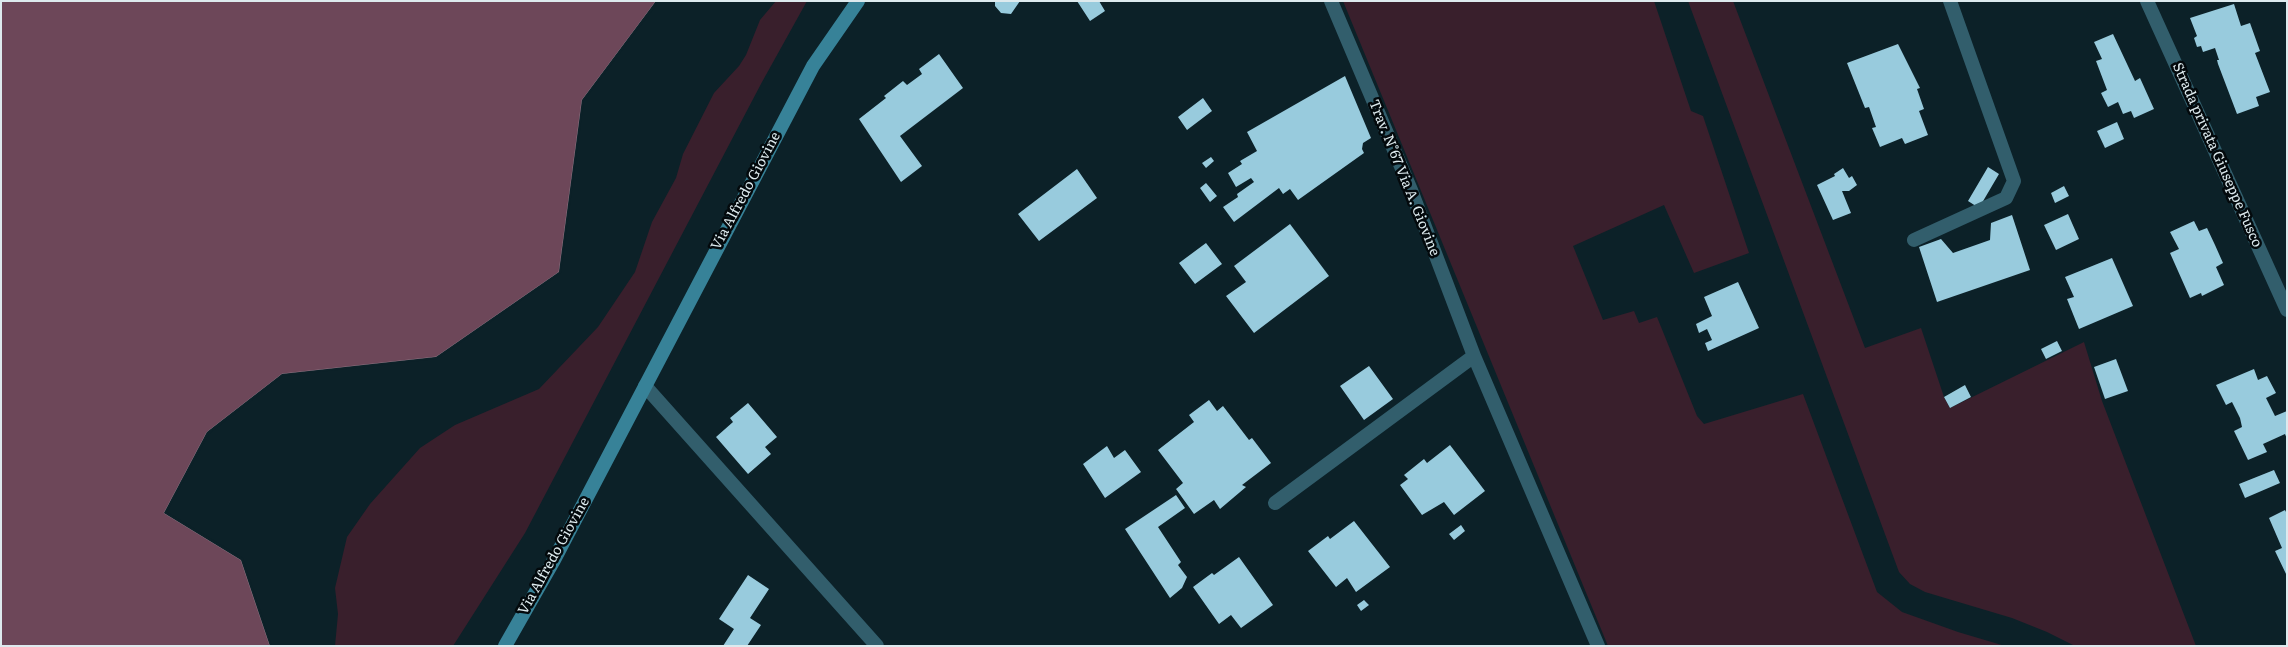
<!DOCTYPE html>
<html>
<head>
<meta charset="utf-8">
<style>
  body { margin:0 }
  #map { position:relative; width:2288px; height:647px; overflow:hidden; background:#0c2128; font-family:Literata,serif }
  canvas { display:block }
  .frame { position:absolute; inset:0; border:2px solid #ddeaee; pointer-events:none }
</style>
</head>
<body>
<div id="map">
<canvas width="2288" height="647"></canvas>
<div class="frame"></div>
</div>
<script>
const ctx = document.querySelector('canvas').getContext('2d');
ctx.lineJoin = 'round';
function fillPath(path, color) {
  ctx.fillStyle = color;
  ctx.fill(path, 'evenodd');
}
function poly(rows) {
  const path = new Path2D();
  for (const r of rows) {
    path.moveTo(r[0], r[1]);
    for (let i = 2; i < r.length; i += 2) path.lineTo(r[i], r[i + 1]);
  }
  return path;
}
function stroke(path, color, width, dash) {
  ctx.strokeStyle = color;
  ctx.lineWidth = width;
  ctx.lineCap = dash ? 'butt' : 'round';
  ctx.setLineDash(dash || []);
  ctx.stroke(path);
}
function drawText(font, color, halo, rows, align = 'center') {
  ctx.font = font + ' Literata,serif';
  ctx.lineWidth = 5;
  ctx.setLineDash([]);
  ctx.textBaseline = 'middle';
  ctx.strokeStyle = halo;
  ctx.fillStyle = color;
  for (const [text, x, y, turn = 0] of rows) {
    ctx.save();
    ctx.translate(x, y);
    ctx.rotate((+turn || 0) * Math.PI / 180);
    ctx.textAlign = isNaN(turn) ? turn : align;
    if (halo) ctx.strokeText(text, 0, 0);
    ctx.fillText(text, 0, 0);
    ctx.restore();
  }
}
const green = poly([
  [776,1,807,1,762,82,525,533,453,646,335,646,338,614,335,588,347,537,370,504,420,448,455,425,539,389,598,327,635,272,652,222,676,178,683,154,714,93,739,66,746,55,760,20],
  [1343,1,1654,1,1691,111,1703,116,1749,253,1694,273,1664,205,1573,246,1603,320,1634,311,1639,323,1657,317,1697,416,1704,424,1803,394,1877,592,1902,612,1958,632,2005,646,1608,646],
  [1688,1,1733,1,1865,348,1921,328,1944,397,1950,408,2084,342,2102,401,2196,646,2075,646,2047,632,2012,618,1925,592,1910,584,1899,572]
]);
const water = poly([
  [1,1,656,1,582,100,559,272,436,357,282,374,207,432,164,513,241,560,270,646,1,646,1,1]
]);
const pier = poly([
  [656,1,658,3,584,101,561,273,437,359,283,376,209,434,167,512,243,558,272,646,270,646,241,560,164,513,207,432,282,374,436,357,559,272,582,100]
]);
const building = poly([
  [995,1,1020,1,1011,14,1001,13,995,6],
  [1077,1,1099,1,1105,11,1090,21],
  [2234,4,2241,26,2250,23,2260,51,2255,53,2270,92,2256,97,2259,106,2237,114,2218,64,2217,60,2219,60,2215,48,2203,52,2201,46,2197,47,2194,38,2197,36,2190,18],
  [2113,34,2135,81,2140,78,2154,109,2134,118,2131,111,2123,114,2118,102,2108,107,2101,93,2107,90,2096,61,2102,59,2094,42],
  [1898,44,1920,88,1917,89,1924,109,1919,111,1928,135,1905,144,1902,138,1880,147,1872,128,1876,127,1869,107,1865,108,1847,63],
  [939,54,963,88,900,136,922,166,901,182,859,119,886,98,884,96,903,81,907,85,922,74,919,69],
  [1345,76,1371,138,1363,143,1362,149,1364,153,1298,200,1290,189,1283,194,1279,188,1234,222,1223,207,1238,197,1237,194,1254,182,1251,178,1236,187,1228,173,1242,164,1240,161,1257,151,1247,132],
  [1203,98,1212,111,1187,130,1178,117],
  [2117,122,2124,139,2105,148,2097,131],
  [1211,157,1214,161,1206,168,1202,163],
  [1988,167,1999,174,1979,208,1968,201],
  [1843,168,1849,178,1852,176,1857,185,1849,191,1842,191,1851,213,1833,220,1817,185,1835,176,1834,174],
  [1077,169,1097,198,1039,241,1018,214],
  [1206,183,1217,196,1210,202,1200,188],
  [2064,186,2069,196,2055,203,2051,193],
  [2068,214,2079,239,2056,250,2044,225],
  [2012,215,2030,270,1937,302,1919,247,1941,239,1953,253,1990,240,1991,223],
  [2194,221,2199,231,2207,228,2215,245,2223,263,2216,267,2224,285,2202,296,2201,293,2190,298,2170,253,2179,249,2170,232],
  [1290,224,1329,276,1254,333,1226,296,1246,282,1234,266],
  [1206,243,1222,264,1195,284,1179,263],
  [2112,258,2133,306,2079,329,2067,299,2074,297,2065,277],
  [1738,282,1759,328,1708,351,1705,343,1712,340,1707,329,1699,333,1696,324,1712,316,1704,297],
  [2057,341,2062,351,2046,359,2041,349],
  [2116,359,2128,391,2105,399,2094,367],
  [1369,366,1393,399,1364,420,1340,386],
  [2254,369,2258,380,2267,376,2276,393,2266,398,2275,416,2287,411,2287,439,2285,434,2263,444,2267,452,2248,460,2234,431,2242,427,2240,418,2232,402,2226,405,2216,385],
  [1965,385,1971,397,1950,408,1944,397],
  [1209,400,1217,411,1223,406,1249,440,1252,438,1271,463,1242,485,1246,487,1220,509,1214,500,1194,514,1176,489,1183,483,1158,450,1194,422,1189,415],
  [748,403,777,437,765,447,771,454,748,474,716,437,733,422,730,418],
  [1450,445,1485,491,1454,515,1444,502,1422,515,1400,485,1408,479,1404,475,1424,459,1427,463],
  [1107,446,1114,458,1125,450,1141,472,1105,498,1083,464],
  [2274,470,2280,483,2245,498,2239,484],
  [1176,495,1185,508,1158,527,1181,562,1178,565,1187,577,1182,588,1170,598,1125,529],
  [2285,510,2287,514,2287,576,2275,551,2282,548,2269,518],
  [1354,521,1390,567,1356,592,1347,578,1336,587,1308,551,1328,536,1330,539],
  [1461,525,1465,531,1454,540,1449,534],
  [1239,557,1273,605,1241,628,1231,615,1219,624,1193,587,1212,573,1214,575],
  [748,575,769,589,750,618,761,625,747,646,723,646,734,629,719,619],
  [1364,600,1369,605,1361,611,1357,605]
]);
const minor = poly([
  [2147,1,2287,310],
  [1914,240,2006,198,2014,181,1950,1],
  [1474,356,1598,646],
  [645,386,877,646],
  [1275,503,1474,356,1411,190,1331,1]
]);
const secondary = poly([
  [505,646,554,560,813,66,858,1]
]);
const streetNames = [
  ["Strada privata Giuseppe Fusco",2217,155,66],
  ["Trav. N°67 Via A. Giovine",1404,178,68],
  ["Via Alfredo Giovine",746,191,-62],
  ["Via Alfredo Giovine",554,556,-61]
];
fillPath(green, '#391f2c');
fillPath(water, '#6d4759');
stroke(water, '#8f7886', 1);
fillPath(pier, '#0c2128');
fillPath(building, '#98cbdd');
stroke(minor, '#325e6c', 14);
stroke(secondary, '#378298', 14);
drawText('14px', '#ddeaee', '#03090c', streetNames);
</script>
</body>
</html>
